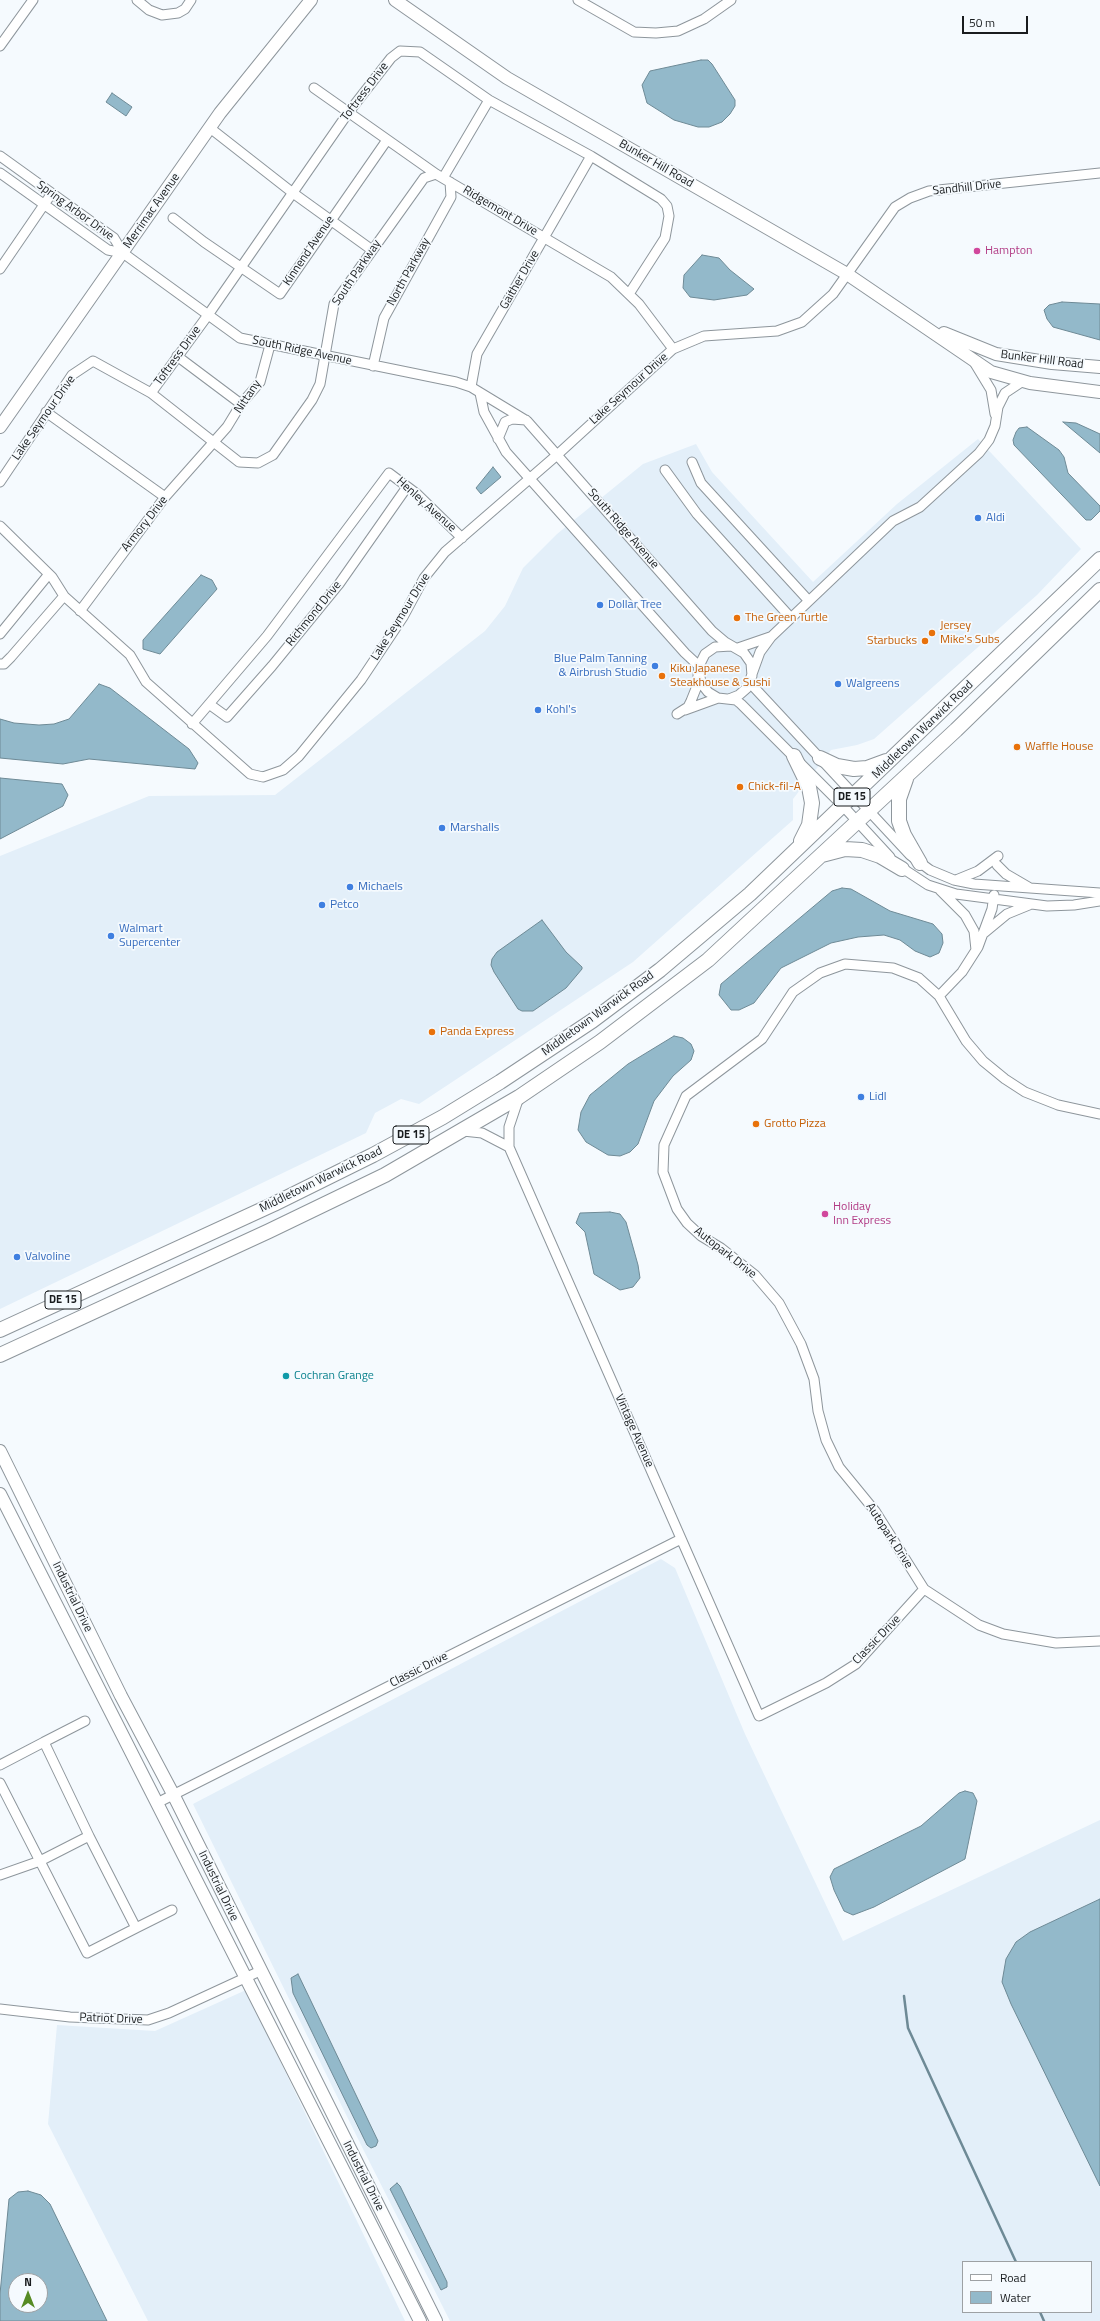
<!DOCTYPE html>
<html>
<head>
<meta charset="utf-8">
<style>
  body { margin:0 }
  #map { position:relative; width:1100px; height:2321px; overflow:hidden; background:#f5fafe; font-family:"Titillium Web",sans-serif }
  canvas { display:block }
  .legend { position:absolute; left:962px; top:2261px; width:130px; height:52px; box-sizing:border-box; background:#f5fafe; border:1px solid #9da1a4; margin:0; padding:5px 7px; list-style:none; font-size:12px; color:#191c1e }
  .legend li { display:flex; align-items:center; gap:8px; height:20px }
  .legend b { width:20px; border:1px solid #9da1a4 }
  .north { position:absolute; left:8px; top:2273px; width:40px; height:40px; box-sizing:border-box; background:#f5fafe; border:1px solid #9da1a4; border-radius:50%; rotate:0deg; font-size:11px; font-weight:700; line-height:16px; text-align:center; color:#191c1e }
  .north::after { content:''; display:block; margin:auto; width:14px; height:18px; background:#568b24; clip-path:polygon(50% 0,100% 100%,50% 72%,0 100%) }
  .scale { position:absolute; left:962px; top:16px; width:66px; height:18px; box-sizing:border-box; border:2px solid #191c1e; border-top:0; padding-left:5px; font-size:12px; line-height:14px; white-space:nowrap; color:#191c1e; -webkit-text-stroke:3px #f5fafe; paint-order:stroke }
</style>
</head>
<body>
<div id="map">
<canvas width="1100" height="2321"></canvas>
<ul class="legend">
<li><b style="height:5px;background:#fff"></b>Road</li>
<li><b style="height:11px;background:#93b9ca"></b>Water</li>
</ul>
<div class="north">N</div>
<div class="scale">50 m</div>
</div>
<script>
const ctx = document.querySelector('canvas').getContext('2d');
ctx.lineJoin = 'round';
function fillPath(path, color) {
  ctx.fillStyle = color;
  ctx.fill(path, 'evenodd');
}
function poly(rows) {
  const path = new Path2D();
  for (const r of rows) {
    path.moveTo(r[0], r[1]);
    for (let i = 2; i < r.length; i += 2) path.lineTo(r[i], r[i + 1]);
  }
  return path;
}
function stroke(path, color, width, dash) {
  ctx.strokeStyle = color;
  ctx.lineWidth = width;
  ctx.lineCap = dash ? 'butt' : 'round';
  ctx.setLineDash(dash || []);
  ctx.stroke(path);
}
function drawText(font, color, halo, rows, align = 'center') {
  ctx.font = font + ' "Titillium Web",sans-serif';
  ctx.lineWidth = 3.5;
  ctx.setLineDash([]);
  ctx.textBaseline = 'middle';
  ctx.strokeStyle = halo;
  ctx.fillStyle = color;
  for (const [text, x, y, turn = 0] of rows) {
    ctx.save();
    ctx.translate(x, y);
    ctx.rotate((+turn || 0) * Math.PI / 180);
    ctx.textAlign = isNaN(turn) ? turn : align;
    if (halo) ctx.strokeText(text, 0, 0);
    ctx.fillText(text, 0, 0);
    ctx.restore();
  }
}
const built = poly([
  [978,439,1081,549,1037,595,874,739,857,745,831,750,793,799,793,820,633,962,419,1104,401,1099,375,1113,366,1133,0,1309,0,856,149,796,275,795,485,631,505,606,523,568,557,534,643,464,696,444,712,472,813,582,897,504],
  [661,1559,675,1568,745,1734,843,1941,1100,1820,1100,2321,450,2321,364,2151,193,1804],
  [963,2262,1091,2262,1091,2312,963,2312],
  [246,1990,405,2321,148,2321,48,2124,57,2025,155,2031]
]);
const water = poly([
  [701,60,708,60,712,64,735,100,735,106,730,114,722,122,709,127,698,127,674,120,647,103,642,85,650,71,701,60],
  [112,93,132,107,126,116,106,102,112,93],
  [702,255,719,258,730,270,754,289,747,295,714,300,690,297,683,288,684,275,702,255],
  [1062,302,1100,304,1100,340,1053,327,1047,319,1044,310,1049,305,1062,302],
  [1063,422,1076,423,1100,434,1100,453,1063,422],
  [1027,427,1059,450,1064,457,1068,473,1100,506,1100,511,1091,520,1086,520,1014,445,1013,440,1016,432,1019,428,1027,427],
  [493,467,501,477,481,494,476,488,493,467],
  [201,575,212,580,217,589,160,654,143,649,143,640,201,575],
  [99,684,110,688,189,749,198,763,195,769,89,759,63,764,0,758,0,719,14,723,39,725,54,724,69,719,99,684],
  [0,778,62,784,68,795,63,806,0,839,0,778],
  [842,888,851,889,890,911,933,924,942,934,943,943,939,953,930,957,915,951,900,940,884,935,858,937,831,943,781,968,754,1003,739,1010,731,1010,719,995,721,984,832,891,842,888],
  [542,920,566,952,582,967,582,969,566,988,533,1011,522,1011,518,1009,494,972,491,965,492,959,497,952,542,920],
  [674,1036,683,1038,691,1044,694,1051,691,1060,673,1076,654,1101,638,1144,630,1152,620,1156,608,1155,586,1142,578,1130,581,1112,590,1095,628,1064,674,1036],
  [610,1212,620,1214,626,1222,638,1265,640,1278,633,1287,620,1290,594,1274,585,1232,576,1223,580,1213,610,1212],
  [965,1791,973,1793,977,1801,965,1859,874,1907,853,1915,844,1911,834,1890,830,1877,834,1869,921,1826,959,1793,965,1791],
  [1100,1899,1100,2186,1011,2004,1002,1982,1006,1959,1016,1942,1030,1932,1100,1899],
  [298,1974,378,2141,376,2146,371,2148,367,2145,293,1993,291,1978,298,1974],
  [397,2183,400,2186,447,2282,447,2287,441,2290,390,2189,397,2183],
  [28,2191,41,2195,50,2204,107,2321,0,2321,0,2294,9,2199,18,2192,28,2191],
  [16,2281,40,2281,40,2305,16,2305,16,2281]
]);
const stream = poly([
  [904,1996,908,2028,1016,2262],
  [1040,2312,1044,2321]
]);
const street = poly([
  [137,0,149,10,162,15,178,13,185,9,191,0],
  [578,0,634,32,656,33,678,31,704,19,731,0],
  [0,46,33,0],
  [314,88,436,174,611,277,639,304,673,349],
  [210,128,293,193,372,250],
  [0,156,114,238,123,253,240,338,456,382,471,387,527,421,712,631,725,642,744,653,751,663,752,676],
  [0,173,108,250,123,253],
  [443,178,489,100],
  [173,218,204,242,280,294,387,140],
  [0,269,52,193],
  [177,356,241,404],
  [974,362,991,390,995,414],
  [373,366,384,318,451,197,450,182],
  [471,387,477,354,591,156],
  [151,393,208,315,348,113,391,58,400,51,420,52,489,100,591,156,661,199,667,206,669,216,665,238,629,294],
  [480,393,484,412,506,452,685,653,699,666],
  [46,412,165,497],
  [498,439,505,422,512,419,526,420],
  [692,462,701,483,809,601],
  [665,470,697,514,791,618],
  [0,482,72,375,93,361,151,393,239,462,258,463,273,455,312,400,320,384,334,304,424,178,436,174],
  [0,526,52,577,64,596,130,655,146,682,250,774,263,777,283,770,299,756,361,680,403,617,424,578,445,552,557,455,673,349,704,336,777,331,802,322,833,294,895,207,910,198,929,191,1100,173],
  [80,611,165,497,227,427,241,404,260,382,270,345],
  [0,634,49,574],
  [738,648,770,637],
  [0,664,4,664,11,657,64,596],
  [699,670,701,683,708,692,718,698,736,700,741,704,843,806,890,857],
  [750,683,910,855,930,870,954,880,974,884,1100,893],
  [729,699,739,695,747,688,760,652,771,637,893,521,920,507,979,453,989,440,995,426,998,407,1005,393,1023,381],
  [209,704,227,717,272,666,339,584,407,487],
  [685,710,718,698],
  [677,714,688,707,691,701,697,686,699,666,705,654,715,647,731,646],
  [192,724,267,636,389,473,417,494,462,538],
  [997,865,1006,874,1030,888],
  [899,866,928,885,956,894,1047,906,1074,905,1100,901],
  [956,880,978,871,998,856],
  [940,890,965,915,974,931,976,950],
  [984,933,1007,914,1029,905],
  [939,996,962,972,978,947,992,909,994,895],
  [519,1097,509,1127,509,1147,759,1716,826,1683,856,1664,924,1589],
  [1100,1114,1058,1105,1025,1092,1005,1079,983,1061,966,1041,939,996,919,978,893,968,845,964,820,973,793,992,762,1039,686,1096,664,1145,663,1172,677,1209,687,1223,701,1236,721,1248,755,1275,779,1303,801,1344,814,1379,818,1411,826,1440,839,1467,875,1511,924,1589,979,1625,1003,1634,1056,1643,1100,1641],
  [463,1131,482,1133,509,1147],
  [44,1742,85,1721],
  [0,1765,44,1742,89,1836,40,1861,0,1875],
  [0,1783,87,1953,136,1928,89,1836],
  [157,1803,681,1539],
  [136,1928,172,1910],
  [0,2009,70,2017,148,2020,169,2013,260,1971]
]);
const secondary = poly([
  [395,0,507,78,847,274,991,372,1030,383,1100,392],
  [944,333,996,354,1052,363,1100,367],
  [0,427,220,113,311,0],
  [0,1451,121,1696,173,1794,436,2321],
  [0,1494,420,2321]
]);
const primary = poly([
  [794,756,809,787,812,803,809,825,801,841],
  [820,758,837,766,854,769,867,768,886,761],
  [906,779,899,799,899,821,904,835,920,863],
  [822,855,845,849,862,850,880,856,902,869],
  [0,1330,274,1204,373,1155,443,1117,500,1082,592,1021,660,970,750,894,1100,559],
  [0,1355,269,1231,385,1175,519,1097,600,1042,708,960,956,730,1100,590]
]);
const markers = [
  [977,251,4,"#d1479c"],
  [978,518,4,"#3f7fe0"],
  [600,605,4,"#3f7fe0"],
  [737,618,4,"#e8710a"],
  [932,633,4,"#e8710a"],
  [925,641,4,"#e8710a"],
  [655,666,4,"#3f7fe0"],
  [662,676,4,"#e8710a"],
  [838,684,4,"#3f7fe0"],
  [538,710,4,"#3f7fe0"],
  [1017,747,4,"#e8710a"],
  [740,787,4,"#e8710a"],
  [442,828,4,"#3f7fe0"],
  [350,887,4,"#3f7fe0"],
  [322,905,4,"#3f7fe0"],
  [111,936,4,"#3f7fe0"],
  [432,1032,4,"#e8710a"],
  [861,1097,4,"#3f7fe0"],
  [756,1124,4,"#e8710a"],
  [825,1214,4,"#d1479c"],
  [17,1257,4,"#3f7fe0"],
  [286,1376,4,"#0f9aa8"]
];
const shields = [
  [852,797,36],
  [411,1135,36],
  [63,1300,36]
];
const shieldNames = [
  ["DE 15",852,797],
  ["DE 15",411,1135],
  ["DE 15",63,1300]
];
const streetNames = [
  ["Toftress Drive",365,92,-53],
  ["Bunker Hill Road",656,164,30],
  ["Sandhill Drive",967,188,-6],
  ["Spring Arbor Drive",75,211,36],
  ["Merrimac Avenue",152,211,-55],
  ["Ridgemont Drive",500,211,31],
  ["Kinnend Avenue",309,251,-56],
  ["North Parkway",409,272,-61],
  ["South Parkway",357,273,-56],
  ["Gaither Drive",520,280,-60],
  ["South Ridge Avenue",302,351,12],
  ["Toftress Drive",178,356,-54],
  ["Bunker Hill Road",1042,360,7],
  ["Lake Seymour Drive",629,389,-42],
  ["Nittany",248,397,-56],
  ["Lake Seymour Drive",44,418,-55],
  ["Henley Avenue",426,505,42],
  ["Armory Drive",145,524,-52],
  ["South Ridge Avenue",623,529,49],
  ["Richmond Drive",314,614,-51],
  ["Lake Seymour Drive",401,617,-58],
  ["Middletown Warwick Road",923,730,-44],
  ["Middletown Warwick Road",598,1014,-36],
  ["Middletown Warwick Road",321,1180,-26],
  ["Autopark Drive",725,1253,38],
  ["Vintage Avenue",634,1431,66],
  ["Autopark Drive",889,1536,57],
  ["Industrial Drive",72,1597,64],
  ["Classic Drive",877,1640,-46],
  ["Classic Drive",419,1670,-27],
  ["Industrial Drive",218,1886,64],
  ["Patriot Drive",111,2019,2],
  ["Industrial Drive",363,2176,63]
];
const hotelNames = [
  ["Hampton",985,251],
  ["Holiday",833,1207],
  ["Inn Express",833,1221]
];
const shopNames = [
  ["Aldi",986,518],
  ["Dollar Tree",608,605],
  ["Blue Palm Tanning",647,659,"right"],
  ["& Airbrush Studio",647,673,"right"],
  ["Walgreens",846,684],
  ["Kohl's",546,710],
  ["Marshalls",450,828],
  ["Michaels",358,887],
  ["Petco",330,905],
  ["Walmart",119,929],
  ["Supercenter",119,943],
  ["Lidl",869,1097],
  ["Valvoline",25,1257]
];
const foodNames = [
  ["The Green Turtle",745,618],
  ["Jersey",940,626],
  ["Mike's Subs",940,640],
  ["Starbucks",917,641,"right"],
  ["Kiku Japanese",670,669],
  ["Steakhouse & Sushi",670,683],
  ["Waffle House",1025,747],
  ["Chick-fil-A",748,787],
  ["Panda Express",440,1032],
  ["Grotto Pizza",764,1124]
];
const cultureNames = [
  ["Cochran Grange",294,1376]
];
fillPath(built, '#e3eff9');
fillPath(water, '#93b9ca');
stroke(water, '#6e8a96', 1);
stroke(stream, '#6e8a96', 2.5);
stroke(street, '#8e969c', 11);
stroke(secondary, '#8e969c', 14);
stroke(primary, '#8e969c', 16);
stroke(street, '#fff', 9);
stroke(secondary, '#fff', 12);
stroke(primary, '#fff', 14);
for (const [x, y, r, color] of markers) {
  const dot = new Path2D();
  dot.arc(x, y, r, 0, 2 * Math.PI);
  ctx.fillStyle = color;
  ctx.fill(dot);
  stroke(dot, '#f5fafe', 1.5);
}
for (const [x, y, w] of shields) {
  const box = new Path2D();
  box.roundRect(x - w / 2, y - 9, w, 18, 3);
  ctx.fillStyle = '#f5fafe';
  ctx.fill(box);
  stroke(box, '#191c1e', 1);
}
drawText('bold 11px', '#191c1e', null, shieldNames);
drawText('12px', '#191c1e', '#f5fafe', streetNames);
drawText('12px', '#b23c85', '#f5fafe', hotelNames, 'left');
drawText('12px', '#366cbe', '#f5fafe', shopNames, 'left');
drawText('12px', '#c56008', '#f5fafe', foodNames, 'left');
drawText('12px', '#0d838f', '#f5fafe', cultureNames, 'left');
</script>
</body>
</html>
